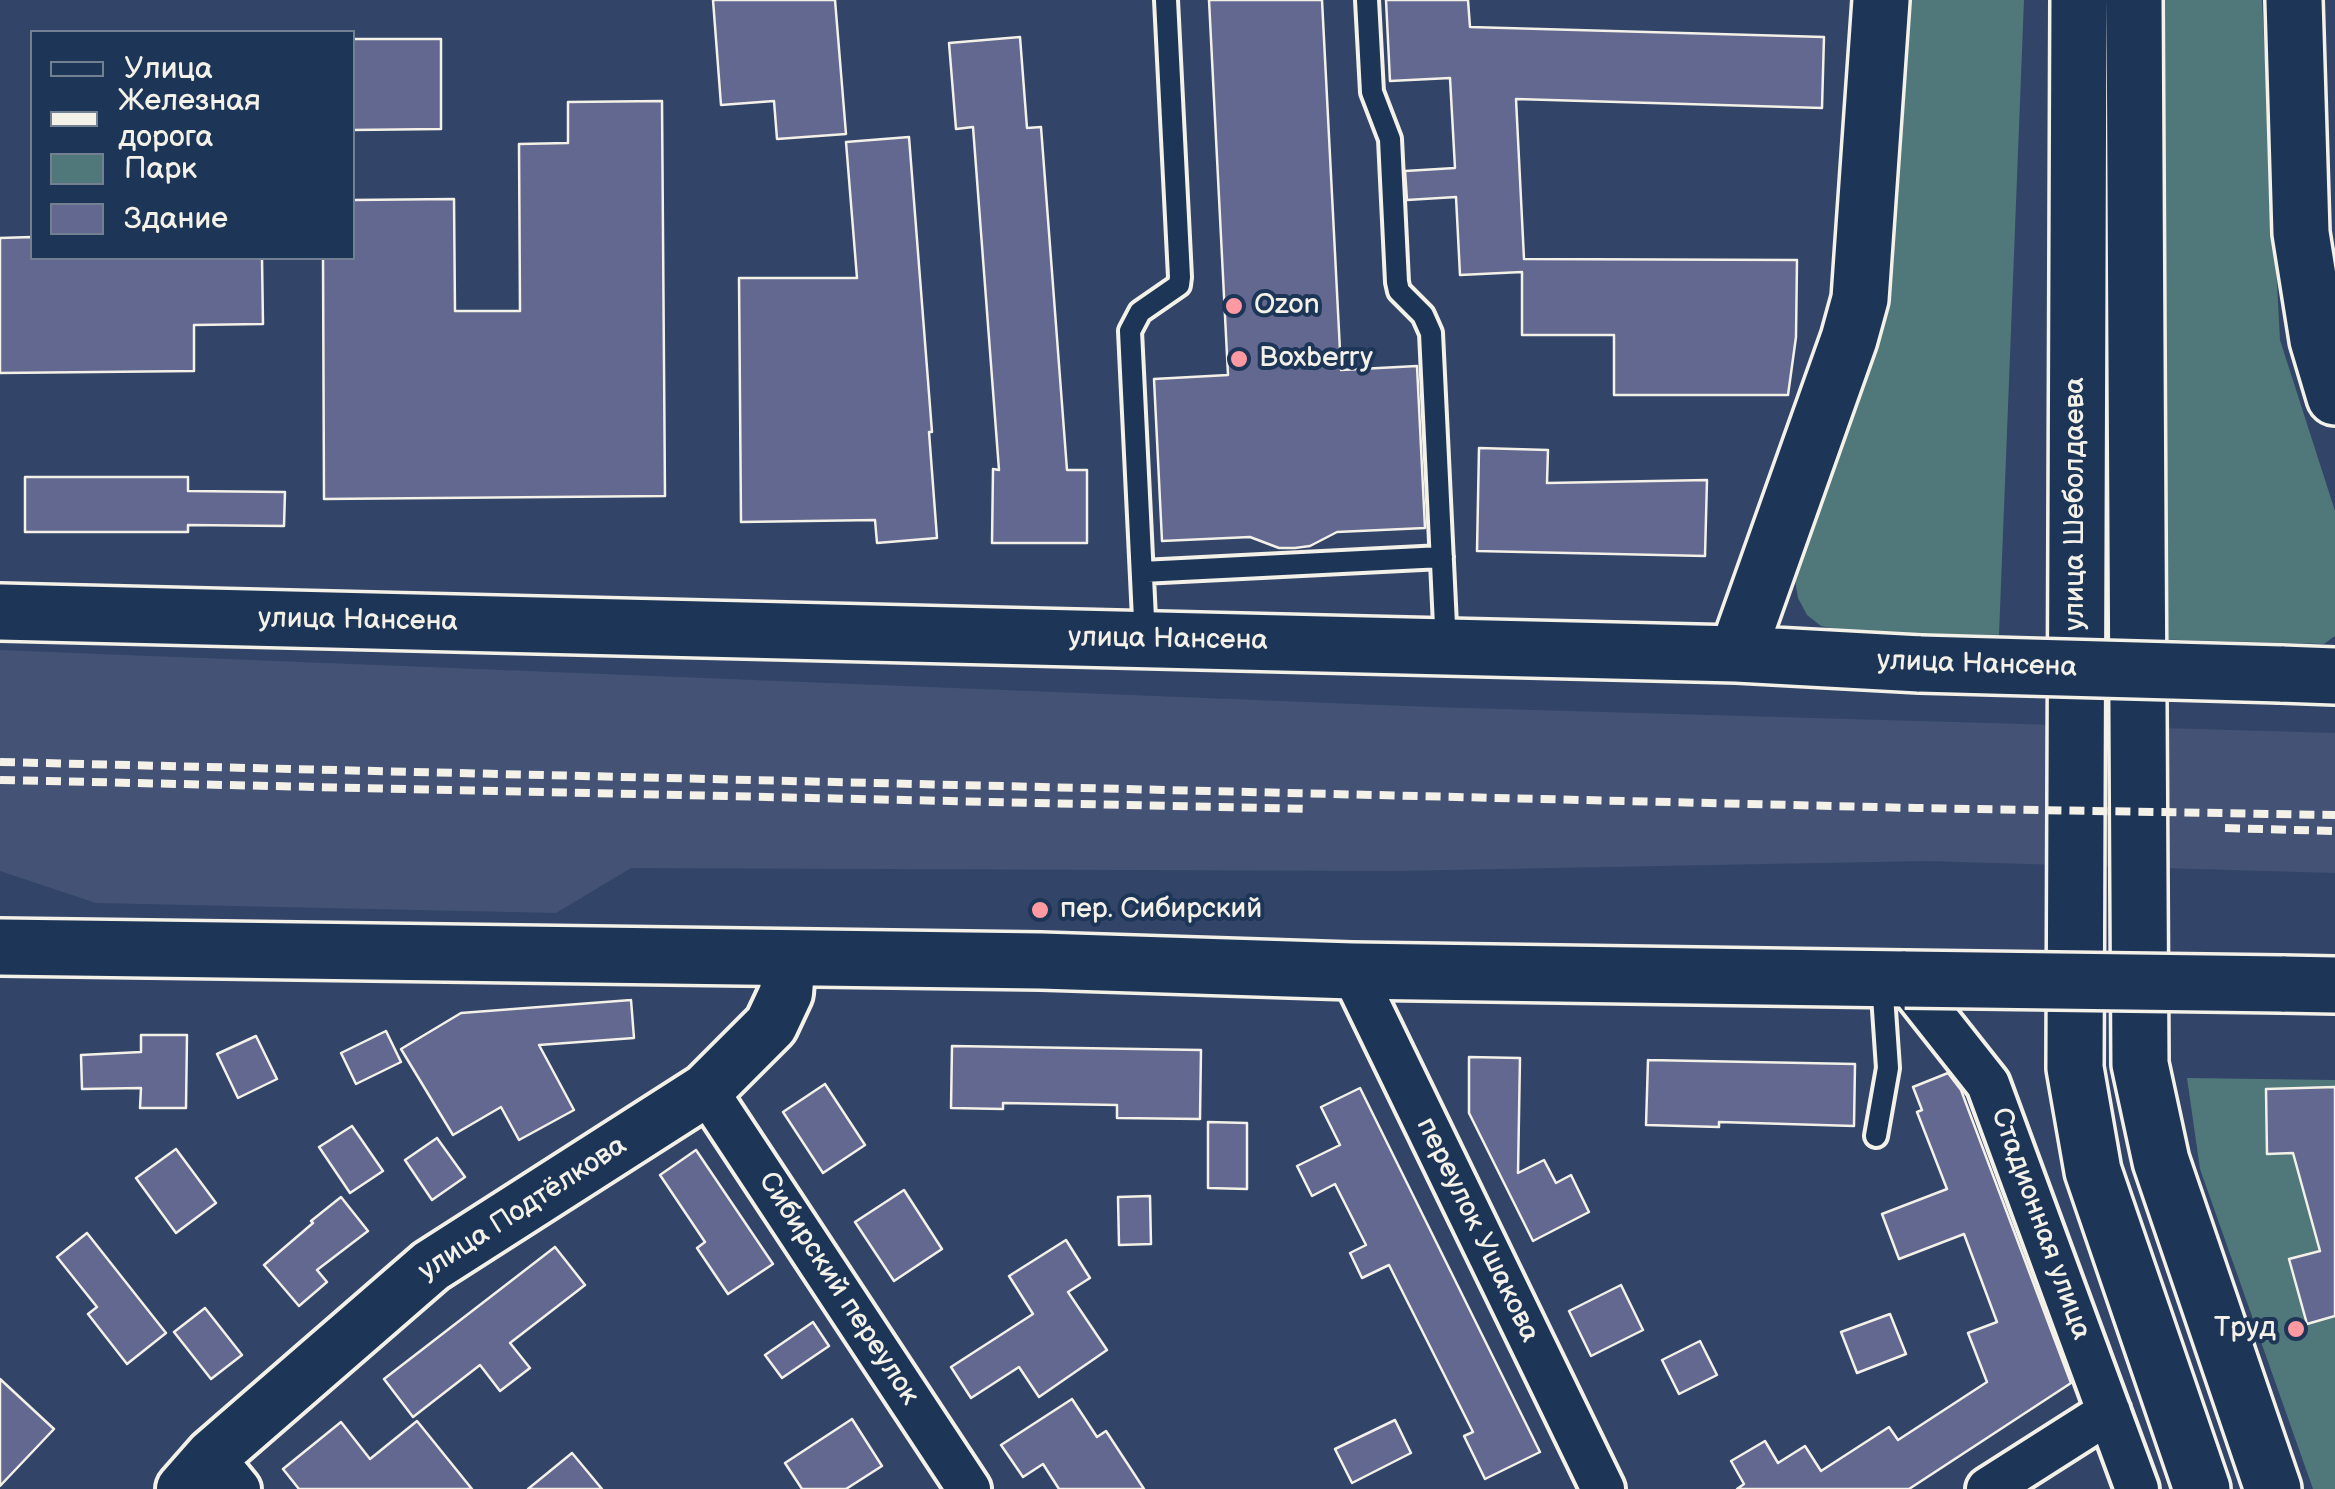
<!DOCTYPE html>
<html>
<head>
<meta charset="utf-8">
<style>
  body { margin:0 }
  #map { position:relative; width:2335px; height:1489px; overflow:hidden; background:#324468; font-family:"Balsamiq Sans",sans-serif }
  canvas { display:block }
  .legend { position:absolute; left:30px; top:30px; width:325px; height:230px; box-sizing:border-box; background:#1d3557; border:2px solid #738091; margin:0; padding:12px 18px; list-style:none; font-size:30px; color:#f4f1e8 }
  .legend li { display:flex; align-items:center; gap:20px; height:50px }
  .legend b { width:50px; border:2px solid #738091 }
</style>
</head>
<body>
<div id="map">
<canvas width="2335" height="1489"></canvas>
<ul class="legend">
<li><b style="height:12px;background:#1d3557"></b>Улица</li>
<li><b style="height:12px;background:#f4f1e8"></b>Железная дорога</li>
<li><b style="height:28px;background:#50777a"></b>Парк</li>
<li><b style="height:28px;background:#62688f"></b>Здание</li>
</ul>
</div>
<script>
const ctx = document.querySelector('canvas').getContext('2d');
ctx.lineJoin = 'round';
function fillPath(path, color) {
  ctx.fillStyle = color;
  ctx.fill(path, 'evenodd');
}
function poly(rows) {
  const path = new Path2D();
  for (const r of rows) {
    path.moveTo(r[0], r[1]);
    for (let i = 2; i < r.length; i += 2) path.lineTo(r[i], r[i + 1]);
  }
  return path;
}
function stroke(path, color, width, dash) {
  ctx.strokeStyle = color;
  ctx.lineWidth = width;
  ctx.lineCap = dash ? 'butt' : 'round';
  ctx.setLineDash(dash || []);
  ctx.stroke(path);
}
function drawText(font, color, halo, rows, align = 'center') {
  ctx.font = font + ' "Balsamiq Sans",sans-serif';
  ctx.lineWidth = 8;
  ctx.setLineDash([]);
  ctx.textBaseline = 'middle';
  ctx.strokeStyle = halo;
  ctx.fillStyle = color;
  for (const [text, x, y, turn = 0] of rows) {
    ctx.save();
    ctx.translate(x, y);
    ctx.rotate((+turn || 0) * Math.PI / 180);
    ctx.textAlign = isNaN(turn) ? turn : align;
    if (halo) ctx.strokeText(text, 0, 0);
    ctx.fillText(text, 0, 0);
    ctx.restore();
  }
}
const built = poly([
  [0,650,1431,707,2335,733,2335,873,1927,861,1393,871,631,868,556,913,96,903,0,871]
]);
const green = poly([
  [1908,0,2024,0,1999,635,1855,633,1821,626,1807,615,1798,598,1795,580,1800,540,1882,325,1887,292],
  [2155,0,2262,0,2280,340,2335,511,2335,636,2324,644,2144,639],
  [2187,1078,2335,1080,2335,1489,2313,1489,2200,1169]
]);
const building = poly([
  [713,0,835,0,846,134,777,139,774,101,721,105,713,0],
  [1209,0,1322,0,1341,370,1417,366,1425,528,1337,532,1310,546,1295,548,1279,548,1250,537,1162,541,1154,379,1228,375,1209,0],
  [1386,0,1468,0,1470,27,1824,37,1822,108,1516,99,1524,259,1797,260,1796,337,1788,395,1614,395,1614,335,1522,335,1522,272,1460,275,1456,197,1407,200,1405,171,1455,168,1450,78,1390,81,1386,0],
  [1020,37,1027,128,1041,127,1067,470,1087,470,1087,543,992,543,993,469,999,470,973,127,956,129,949,43,1020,37],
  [352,39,441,39,441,129,352,130,352,39],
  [662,101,665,496,324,499,323,258,352,258,352,200,454,199,455,311,520,311,519,144,568,143,568,102,662,101],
  [909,137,932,432,929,432,937,538,877,543,875,520,741,522,739,278,857,278,846,142,909,137],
  [32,237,32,258,262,258,263,324,194,325,194,371,0,373,0,238,32,237],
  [1479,448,1548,450,1547,483,1707,480,1705,556,1477,551,1479,448],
  [25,477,188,477,188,491,285,492,284,526,188,525,188,532,25,532,25,477],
  [631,1000,634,1038,539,1045,574,1110,519,1140,501,1107,453,1135,401,1049,461,1013,631,1000],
  [386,1031,401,1062,356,1084,341,1053,386,1031],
  [141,1035,187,1035,186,1108,140,1108,141,1088,82,1089,81,1055,141,1052,141,1035],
  [256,1036,277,1079,238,1098,217,1054,256,1036],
  [952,1046,1201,1050,1200,1119,1117,1118,1117,1105,1003,1103,1003,1109,951,1108,952,1046],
  [1469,1057,1520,1058,1518,1173,1544,1160,1556,1183,1571,1175,1589,1212,1533,1241,1469,1113,1469,1057],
  [1648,1060,1855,1064,1854,1126,1719,1122,1719,1127,1646,1125,1648,1060],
  [1948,1073,1961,1090,2071,1383,1909,1489,1737,1489,1744,1484,1731,1461,1765,1441,1778,1463,1805,1446,1821,1471,1889,1427,1898,1440,1987,1382,1968,1333,1997,1322,1964,1234,1899,1259,1882,1214,1947,1189,1917,1112,1922,1110,1913,1087,1948,1073],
  [825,1084,865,1145,823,1173,783,1112,825,1084],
  [2335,1087,2335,1316,2307,1324,2289,1259,2320,1251,2293,1153,2267,1154,2266,1089,2335,1087],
  [1360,1088,1540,1452,1485,1479,1464,1436,1473,1432,1389,1265,1362,1278,1350,1253,1366,1245,1335,1184,1312,1196,1297,1166,1340,1145,1321,1107,1360,1088],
  [1208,1122,1247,1123,1247,1189,1208,1188,1208,1122],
  [352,1126,383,1171,350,1193,319,1147,352,1126],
  [437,1138,465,1177,432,1200,405,1160,437,1138],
  [176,1149,216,1203,176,1233,136,1178,176,1149],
  [696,1150,773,1264,728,1294,697,1248,705,1242,660,1175,696,1150],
  [904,1190,942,1249,894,1281,855,1222,904,1190],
  [1150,1196,1151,1244,1119,1245,1118,1197,1150,1196],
  [341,1197,368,1231,317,1270,327,1282,299,1306,264,1265,313,1223,311,1221,341,1197],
  [87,1233,166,1333,127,1364,88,1314,97,1307,57,1257,87,1233],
  [1066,1240,1090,1278,1068,1292,1107,1350,1039,1397,1019,1367,971,1398,951,1367,1033,1314,1009,1276,1066,1240],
  [555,1247,585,1285,510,1343,530,1368,500,1391,480,1365,413,1417,384,1379,555,1247],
  [1621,1285,1643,1330,1591,1356,1569,1311,1621,1285],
  [205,1308,242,1355,211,1379,174,1332,205,1308],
  [1890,1314,1906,1354,1857,1373,1841,1332,1890,1314],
  [813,1322,829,1346,782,1378,765,1355,813,1322],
  [1700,1341,1717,1375,1679,1394,1662,1360,1700,1341],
  [0,1379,54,1429,0,1486,0,1379],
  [1072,1399,1097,1437,1106,1431,1144,1489,1059,1489,1043,1464,1023,1477,1001,1445,1072,1399],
  [852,1419,882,1466,846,1489,802,1489,785,1463,852,1419],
  [1395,1420,1411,1453,1352,1483,1335,1449,1395,1420],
  [417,1421,472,1489,299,1489,283,1469,341,1422,370,1459,417,1421],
  [572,1453,602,1489,528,1489,572,1453]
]);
const service = poly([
  [1367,0,1372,92,1390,139,1397,282,1399,291,1423,315,1431,333,1446,646],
  [1142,572,1442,557],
  [1145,639,1130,331,1140,312,1179,285,1180,277,1166,0],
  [1876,1136,1888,1068,1882,981]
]);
const minor = poly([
  [1352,971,1603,1489],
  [1905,979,1988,1084,2137,1489],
  [706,1090,969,1489],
  [212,1456,239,1489],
  [1988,1489,2109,1412]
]);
const tertiary = poly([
  [183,1489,212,1456,431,1266,706,1090,771,1025,786,993,789,958]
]);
const secondary = poly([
  [0,947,1041,961,1352,971,1905,979],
  [2282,984,2335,985]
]);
const primary = poly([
  [2079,0,2075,1068,2093,1171,2202,1489],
  [2134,0,2140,1064,2161,1161,2273,1489],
  [2294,0,2301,233,2318,340,2335,397],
  [0,612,1737,654,1920,664],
  [1737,654,1849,339,1860,299,1881,0],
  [2281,674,2335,676]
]);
const rail = poly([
  [0,762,1916,808,2335,815],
  [0,780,1310,809],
  [2225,828,2335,831]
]);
const secondaryBridge = poly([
  [1905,979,2282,984]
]);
const primaryBridge = poly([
  [1920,664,2281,674]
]);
const markers = [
  [1234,306,10,"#ff9aa2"],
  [1239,359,10,"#ff9aa2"],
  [1040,910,10,"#ff9aa2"],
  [2296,1329,10,"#ff9aa2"]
];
const poiNames = [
  ["Ozon",1254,306],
  ["Boxberry",1259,359],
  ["пер. Сибирский",1060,910],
  ["Труд",2276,1329,"right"]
];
const streetNames = [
  ["улица Шеболдаева",2076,504,-90],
  ["улица Нансена",358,621,1],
  ["улица Нансена",1168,640,1],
  ["улица Нансена",1977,665,2],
  ["улица Подтёлкова",523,1209,-33],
  ["Стадионная улица",2040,1224,70],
  ["переулок Ушакова",1477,1230,64],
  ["Сибирский переулок",838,1289,57]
];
fillPath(built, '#445276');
fillPath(green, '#50777a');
fillPath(building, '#62688f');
stroke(building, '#f4f1e8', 2.5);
stroke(service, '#f4f1e8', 28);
stroke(minor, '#f4f1e8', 50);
stroke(tertiary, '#f4f1e8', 60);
stroke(secondary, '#f4f1e8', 62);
stroke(primary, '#f4f1e8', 62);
stroke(service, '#1d3557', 20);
stroke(minor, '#1d3557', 42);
stroke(tertiary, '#1d3557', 52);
stroke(secondary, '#1d3557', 55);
stroke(primary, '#1d3557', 55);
stroke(rail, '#f4f1e8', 8, [15, 8]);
stroke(secondaryBridge, '#f4f1e8', 62, []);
stroke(primaryBridge, '#f4f1e8', 62, []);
stroke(secondaryBridge, '#1d3557', 55);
stroke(primaryBridge, '#1d3557', 55);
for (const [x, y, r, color] of markers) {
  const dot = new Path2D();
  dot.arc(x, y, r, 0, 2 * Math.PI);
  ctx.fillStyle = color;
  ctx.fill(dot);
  stroke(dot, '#1d3557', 4);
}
drawText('28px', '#f4f1e8', '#1d3557', poiNames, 'left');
drawText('28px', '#f4f1e8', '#1d3557', streetNames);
</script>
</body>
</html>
